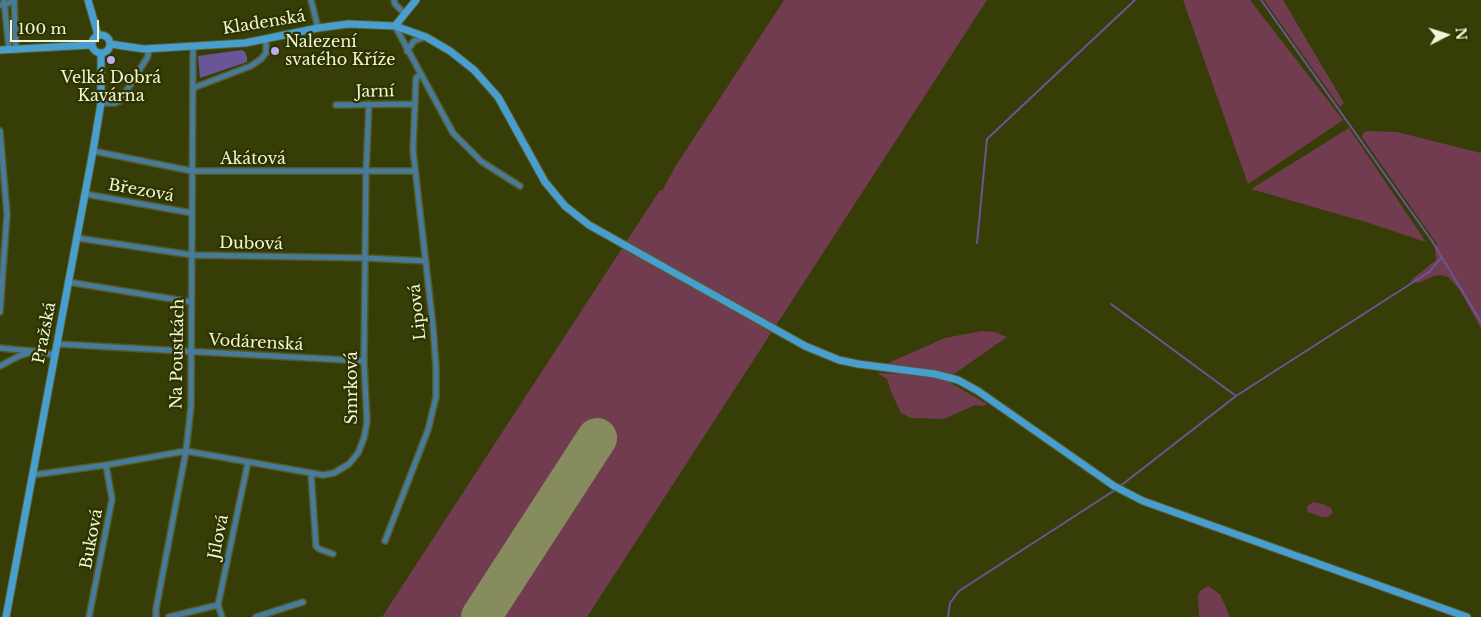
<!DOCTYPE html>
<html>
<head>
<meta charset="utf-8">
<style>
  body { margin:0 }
  #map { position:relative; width:1481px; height:617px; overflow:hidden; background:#373d07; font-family:"Libre Baskerville",serif }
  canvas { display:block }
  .north { position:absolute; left:1421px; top:10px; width:50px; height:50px; -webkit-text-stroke:4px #2d3200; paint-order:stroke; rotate:85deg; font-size:14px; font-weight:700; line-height:20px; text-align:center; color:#f0f7d4 }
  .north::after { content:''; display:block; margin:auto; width:18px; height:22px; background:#f0f7d4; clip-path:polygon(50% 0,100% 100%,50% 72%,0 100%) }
  .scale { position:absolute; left:10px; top:20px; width:89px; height:22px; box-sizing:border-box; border:2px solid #f0f7d4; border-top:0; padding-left:6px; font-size:15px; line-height:18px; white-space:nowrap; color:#f0f7d4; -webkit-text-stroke:4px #2d3200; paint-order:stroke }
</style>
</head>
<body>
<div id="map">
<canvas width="1481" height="617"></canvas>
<div class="north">N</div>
<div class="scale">100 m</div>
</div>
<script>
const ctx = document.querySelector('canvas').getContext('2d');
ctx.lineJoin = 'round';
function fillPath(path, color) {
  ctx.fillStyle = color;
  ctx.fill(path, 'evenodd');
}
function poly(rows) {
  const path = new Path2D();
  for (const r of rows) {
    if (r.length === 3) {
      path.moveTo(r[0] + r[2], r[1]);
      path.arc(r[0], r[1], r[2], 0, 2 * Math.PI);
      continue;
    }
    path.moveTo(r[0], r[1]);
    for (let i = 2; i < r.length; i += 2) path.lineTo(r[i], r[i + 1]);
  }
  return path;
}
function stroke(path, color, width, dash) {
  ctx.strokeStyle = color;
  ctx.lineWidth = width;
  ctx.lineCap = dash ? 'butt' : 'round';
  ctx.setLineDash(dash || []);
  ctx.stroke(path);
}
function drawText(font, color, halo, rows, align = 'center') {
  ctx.font = font + ' "Libre Baskerville",serif';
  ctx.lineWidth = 4.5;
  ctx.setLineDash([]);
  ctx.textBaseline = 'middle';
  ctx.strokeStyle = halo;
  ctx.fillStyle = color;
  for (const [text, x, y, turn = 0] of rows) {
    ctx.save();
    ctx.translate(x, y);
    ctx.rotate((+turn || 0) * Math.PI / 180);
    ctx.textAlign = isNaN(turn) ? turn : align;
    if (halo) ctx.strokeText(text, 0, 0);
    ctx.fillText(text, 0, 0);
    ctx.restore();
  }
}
const green = poly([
  [784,0,987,0,587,617,382,617,660,190,662,191,675,167],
  [1183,0,1250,0,1343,120,1248,184],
  [1264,0,1283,0,1344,103,1340,107],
  [1349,128,1426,242,1369,223,1251,189],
  [1367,131,1397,132,1481,153,1481,328,1459,289,1448,277,1441,275,1434,276,1418,283,1410,281,1436,260,1435,249,1437,244,1362,137,1363,133],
  [981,331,995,332,1007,337,954,374,886,364,945,338],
  [877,373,927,375,944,379,987,404,984,406,975,405,944,419,911,418,901,413,891,392,887,379],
  [1313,502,1323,504,1331,508,1333,513,1328,517,1321,517,1308,512,1306,507],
  [1208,586,1220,594,1230,617,1199,617,1198,596,1200,591]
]);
const water = poly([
  [242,50,245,52,247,57,247,62,200,78,198,56]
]);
const stream = poly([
  [1261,0,1432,241,1481,322],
  [977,243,987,139,1135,0],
  [1111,304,1236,396],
  [1119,487,1236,396,1429,272,1441,258],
  [948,617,950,603,959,591,1115,490]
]);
const runway = poly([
  [481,617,597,438]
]);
const street = poly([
  [4,0,9,50],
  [14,0,16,50],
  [311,0,318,28],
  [394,0,395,4,405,14],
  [0,5,5,5,14,0],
  [395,26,453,133,482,162,520,186],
  [407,51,414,41,425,37],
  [193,88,251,66,261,59,266,53,266,39],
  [101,103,115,103,120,101,147,58,150,48],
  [336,105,414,104],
  [0,131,7,214,0,312],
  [93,151,192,171,415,171],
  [85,194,192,213],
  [77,238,192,255,366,258,426,261],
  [68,282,191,302],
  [57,344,364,361],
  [0,348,32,351],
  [0,366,19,356,35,351,54,355],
  [311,473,316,546,319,549,333,554],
  [32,475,106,465,186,451,323,475,334,473,349,464,358,453,364,438,367,422,364,361,366,172,369,104],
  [385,541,428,430,436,397,436,367,433,326,413,150,416,78,421,74],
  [89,617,112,499,106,465],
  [156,617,156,609,186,451,191,406,193,47],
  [169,617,218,605],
  [222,617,218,605,248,462],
  [256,617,303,602]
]);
const secondary = poly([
  [88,0,98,35],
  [395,26,416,0],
  [101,44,9],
  [110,44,144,49,245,43,318,28,348,24,395,26,426,37,450,51,474,70,498,97,545,182,565,206,589,225,805,346,839,360,858,364,935,374,958,380,978,391,1114,486,1143,501,1467,617],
  [0,50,91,45],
  [6,617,93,151,101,103,101,54]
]);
const markers = [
  [275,51,5,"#bea9f5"],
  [111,60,5,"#bea9f5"]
];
const streetNames = [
  ["Kladenská",264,23,-9],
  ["Jarní",375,92,-1],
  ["Akátová",253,159],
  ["Březová",141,191,10],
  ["Dubová",251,244,1],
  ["Lipová",418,312,-96],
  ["Pražská",45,333,-79],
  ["Vodárenská",256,343,3],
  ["Na Poustkách",178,354,-89],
  ["Smrková",352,388,-90],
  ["Jílová",219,537,-78],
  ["Buková",92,539,-79]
];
const poiNames = [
  ["Nalezení",285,42],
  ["svatého Kříže",285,60],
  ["Velká Dobrá",111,78,"center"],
  ["Kavárna",111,96,"center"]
];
fillPath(green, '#713b50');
fillPath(water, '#695696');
stroke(stream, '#695696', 2);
stroke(runway, '#868c5e', 40);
stroke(street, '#555b28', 8);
stroke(secondary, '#555b28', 9);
stroke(street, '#487a99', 5);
stroke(secondary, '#489ece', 7);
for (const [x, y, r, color] of markers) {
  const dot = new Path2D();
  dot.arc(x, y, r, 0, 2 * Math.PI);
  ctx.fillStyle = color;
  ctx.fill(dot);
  stroke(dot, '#2d3200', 2);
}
drawText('16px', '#f0f7d4', '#2d3200', streetNames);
drawText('16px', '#f0f7d4', '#2d3200', poiNames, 'left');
</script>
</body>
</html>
